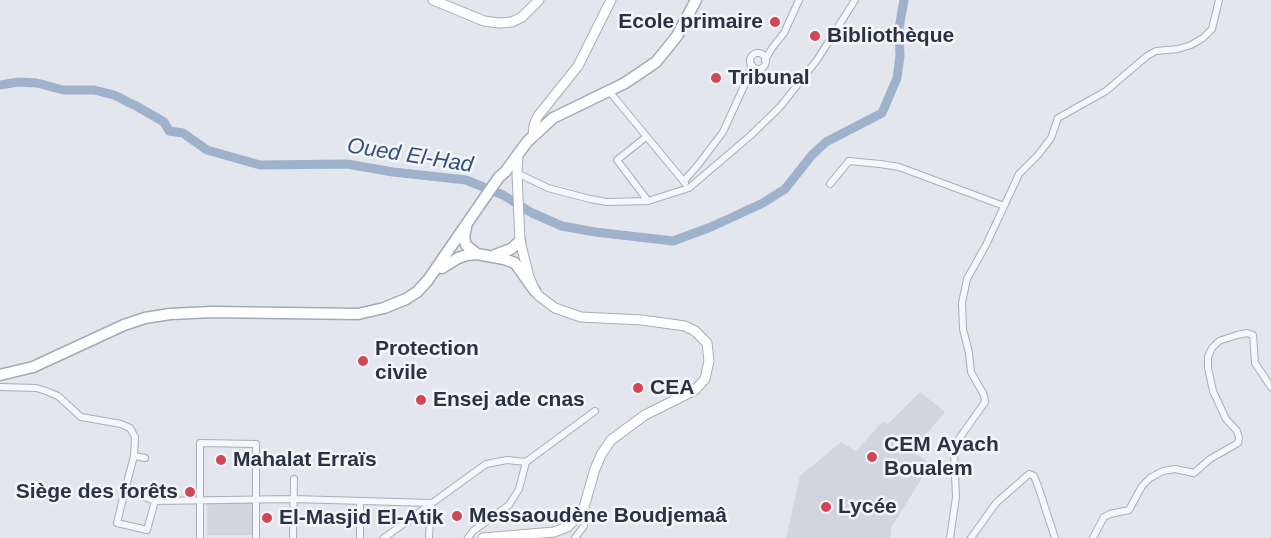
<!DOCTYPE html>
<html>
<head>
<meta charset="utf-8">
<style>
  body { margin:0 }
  canvas { display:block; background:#e3e6ec }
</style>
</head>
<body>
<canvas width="1271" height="538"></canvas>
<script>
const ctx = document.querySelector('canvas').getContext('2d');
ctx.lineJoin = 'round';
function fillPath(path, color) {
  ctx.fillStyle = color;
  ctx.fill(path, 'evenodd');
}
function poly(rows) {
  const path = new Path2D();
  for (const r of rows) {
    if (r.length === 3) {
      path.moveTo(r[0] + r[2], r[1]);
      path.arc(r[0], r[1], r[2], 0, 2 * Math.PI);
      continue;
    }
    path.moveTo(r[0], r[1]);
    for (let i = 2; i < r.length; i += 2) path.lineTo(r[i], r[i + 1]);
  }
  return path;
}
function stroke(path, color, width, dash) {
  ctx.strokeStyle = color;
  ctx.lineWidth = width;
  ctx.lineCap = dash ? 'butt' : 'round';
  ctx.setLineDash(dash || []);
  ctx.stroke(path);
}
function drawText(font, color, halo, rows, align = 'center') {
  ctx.font = font + ' Helvetica,sans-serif';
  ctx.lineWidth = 5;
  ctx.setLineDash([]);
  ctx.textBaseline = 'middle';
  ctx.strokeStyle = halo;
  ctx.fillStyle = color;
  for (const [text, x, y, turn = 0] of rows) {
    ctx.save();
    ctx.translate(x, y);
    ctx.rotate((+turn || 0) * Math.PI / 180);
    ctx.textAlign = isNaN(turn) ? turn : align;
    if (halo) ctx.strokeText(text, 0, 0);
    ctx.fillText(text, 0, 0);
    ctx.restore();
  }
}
const built = poly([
  [920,392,945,412,912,451,928,462,927,470,891,528,890,538,786,538,800,476,841,442,856,451,883,421,888,424],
  [207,503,254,503,254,535,207,535]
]);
const river = poly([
  [0,85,18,82,37,83,63,90,94,90,114,95,138,107,164,122,169,131,183,133,207,150,260,165,347,164,393,172,466,180,503,195,532,213,562,226,595,232,673,241,711,227,763,203,785,189,812,155,826,142,882,113,897,78,900,56,899,28,904,0]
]);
const street = poly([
  [758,61,8],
  [765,60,772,48,784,33,799,0],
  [609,91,685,183],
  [646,137,617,160,648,201],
  [517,173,548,188,590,199,607,202,648,201,689,188,750,136,780,107,817,60,855,0],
  [684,181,698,165,723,132,749,75,752,65],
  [830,184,849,161,880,164,899,167,1004,206],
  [0,387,36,388,46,391,58,396,81,417,121,424,130,428,135,437,134,456],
  [145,458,134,456,125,490,155,501,294,499,431,503],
  [125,490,117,523,147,530,155,501],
  [200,538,200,443,256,444,256,538],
  [293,538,294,479],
  [360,538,360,501],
  [384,538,486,464,507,460,526,462],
  [429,538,431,503],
  [468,538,473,531,509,505,519,489,526,462,595,411],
  [575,538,584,526,584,508],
  [950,538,956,497,954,452,956,443,985,402,984,395,971,372,969,353,963,329,962,303,967,279,986,245,1019,174,1038,155,1051,138,1058,118,1106,91,1147,56,1156,51,1178,49,1191,45,1203,38,1212,29,1219,0],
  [971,538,996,503,1029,474,1034,476,1038,486,1055,538],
  [1093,538,1104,517,1110,514,1129,510,1142,486,1150,478,1163,471,1175,469,1194,473,1210,459,1238,443,1239,438,1237,431,1226,419,1213,391,1208,368,1208,357,1212,348,1219,341,1237,335,1247,333,1253,335,1255,363,1271,387]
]);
const secondary = poly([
  [433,0,484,21,499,23,512,22,522,17,539,0],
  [533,136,534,125,538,116,578,66,611,0],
  [483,538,554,532,567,527,577,518,584,507,595,469,601,455,611,440,645,415,695,390,705,379,709,361,707,343,695,331,685,326,642,320,581,317,555,308,539,296,535,291,529,277,520,241,517,173,518,154]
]);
const primary = poly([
  [466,227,464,238,466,245,477,254],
  [495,255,511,249,520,241],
  [442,268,458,258,467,255,477,254,504,259,515,263,535,291],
  [0,375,33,367,124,325,145,318,170,314,212,312,358,314,384,308,406,299,417,292,428,280,499,177,505,172,527,142,553,118,625,83,656,62,677,36,696,0]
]);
const markers = [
  [775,22,6,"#d24755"],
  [815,36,6,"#d24755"],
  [716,78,6,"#d24755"],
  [363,361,6,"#d24755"],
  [638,388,6,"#d24755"],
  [421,400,6,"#d24755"],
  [872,457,6,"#d24755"],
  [221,460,6,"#d24755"],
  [190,492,6,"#d24755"],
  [826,507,6,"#d24755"],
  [457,516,6,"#d24755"],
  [267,518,6,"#d24755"]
];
const poiNames = [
  ["Ecole primaire",763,22,"right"],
  ["Bibliothèque",827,36],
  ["Tribunal",728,78],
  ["Protection",375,349],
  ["civile",375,373],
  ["CEA",650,388],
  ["Ensej ade cnas",433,400],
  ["CEM Ayach",884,445],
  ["Boualem",884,469],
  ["Mahalat Erraïs",233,460],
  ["Siège des forêts",178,492,"right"],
  ["Lycée",838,507],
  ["Messaoudène Boudjemaâ",469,516],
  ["El-Masjid El-Atik",279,518]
];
const waterNames = [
  ["Oued El-Had",410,156,9]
];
fillPath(built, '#d1d5de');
stroke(river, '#9eb2cc', 9);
stroke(street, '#a8adb7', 8);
stroke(secondary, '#a8adb7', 11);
stroke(primary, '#a2aab8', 13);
stroke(street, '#f6f7fa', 6);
stroke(secondary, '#fff', 9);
stroke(primary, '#fff', 10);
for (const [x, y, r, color] of markers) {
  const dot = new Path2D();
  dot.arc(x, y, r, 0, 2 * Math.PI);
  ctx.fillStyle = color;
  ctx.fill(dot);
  stroke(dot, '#f3f5f9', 2);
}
drawText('bold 21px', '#2a3345', '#f3f5f9', poiNames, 'left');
drawText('italic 22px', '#334f7a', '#f3f5f9', waterNames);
</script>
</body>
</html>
